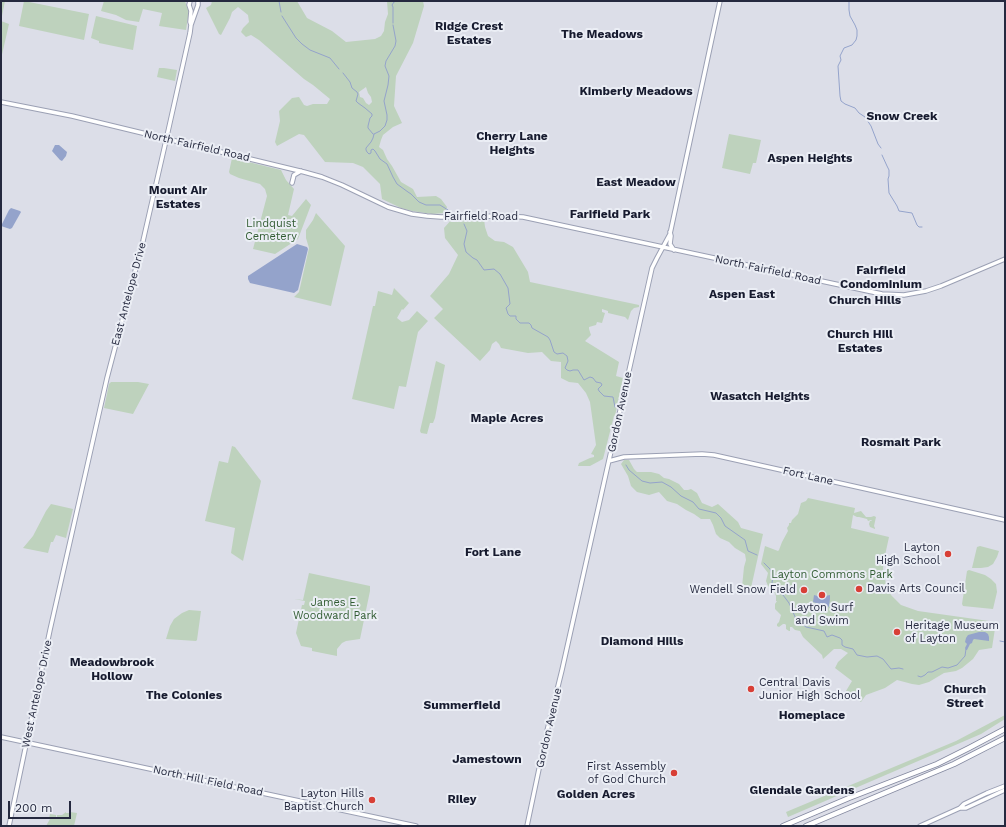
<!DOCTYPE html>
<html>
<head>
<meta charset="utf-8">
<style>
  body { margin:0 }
  #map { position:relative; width:1006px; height:827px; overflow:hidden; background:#dcdee8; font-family:"Work Sans",sans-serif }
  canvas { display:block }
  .frame { position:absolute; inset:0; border:2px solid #25293f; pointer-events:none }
  .scale { position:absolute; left:8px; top:801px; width:63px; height:18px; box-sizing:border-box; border:2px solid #25293f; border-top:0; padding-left:5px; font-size:12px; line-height:14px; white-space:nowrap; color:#25293f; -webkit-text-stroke:3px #ebeef5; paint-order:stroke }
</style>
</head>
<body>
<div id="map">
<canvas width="1006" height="827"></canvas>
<div class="frame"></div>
<div class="scale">200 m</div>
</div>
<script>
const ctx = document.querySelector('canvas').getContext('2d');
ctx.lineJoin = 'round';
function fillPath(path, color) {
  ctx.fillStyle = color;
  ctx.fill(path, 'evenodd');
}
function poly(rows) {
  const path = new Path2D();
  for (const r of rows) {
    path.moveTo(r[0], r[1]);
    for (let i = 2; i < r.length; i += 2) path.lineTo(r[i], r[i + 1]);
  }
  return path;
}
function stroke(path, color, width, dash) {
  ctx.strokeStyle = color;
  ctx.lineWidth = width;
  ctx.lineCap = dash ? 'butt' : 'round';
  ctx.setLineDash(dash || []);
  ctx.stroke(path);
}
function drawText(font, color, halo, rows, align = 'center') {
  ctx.font = font + ' "Work Sans",sans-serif';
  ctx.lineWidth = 4;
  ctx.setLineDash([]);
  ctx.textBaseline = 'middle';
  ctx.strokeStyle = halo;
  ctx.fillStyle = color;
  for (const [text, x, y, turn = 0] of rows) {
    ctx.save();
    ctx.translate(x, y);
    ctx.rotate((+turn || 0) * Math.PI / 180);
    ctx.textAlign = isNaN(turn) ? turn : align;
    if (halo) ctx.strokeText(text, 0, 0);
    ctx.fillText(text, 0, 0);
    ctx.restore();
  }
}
const green = poly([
  [1,1,5,1,1,21,9,24,1,59],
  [24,1,89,14,84,40,19,26],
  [104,1,185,1,187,7,189,11,186,30,159,26,162,13,143,9,139,22,126,20,116,15,101,11],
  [212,1,297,1,307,18,332,31,346,42,375,39,381,36,384,31,385,22,388,14,387,1,423,1,424,6,413,43,396,76,394,106,402,123,393,127,383,135,381,140,379,147,383,150,387,159,392,166,401,182,413,189,417,197,436,196,441,199,447,207,445,213,432,214,412,211,401,208,382,199,380,184,363,167,353,163,325,162,304,135,299,134,277,146,275,142,280,121,279,111,292,98,299,97,304,105,307,106,313,104,327,104,330,99,313,85,304,79,259,40,251,35,246,37,241,32,243,28,249,22,248,15,238,7,232,12,230,18,221,35,219,34,206,8,211,5],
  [366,87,368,93,371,97,372,102,369,105,366,103,363,98,360,97,359,92],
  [96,16,137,26,133,50,99,43,99,41,91,38],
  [159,68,164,68,177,70,175,81,157,77],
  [729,134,761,140,756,163,753,163,750,174,722,168],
  [232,158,281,170,286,180,294,189,288,215,292,216,306,199,311,205,298,239,275,254,253,249,267,196,265,189,260,184,239,178,230,174,229,172],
  [316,213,345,246,331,306,294,297,299,292,309,248,306,238,306,230,313,220],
  [452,219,471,220,484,219,485,227,488,236,495,241,504,242,513,247,528,272,530,282,639,305,639,307,634,308,631,311,628,320,625,317,608,313,608,311,602,309,602,312,605,313,602,323,597,322,596,325,589,327,589,329,591,335,585,341,619,362,616,376,623,378,615,416,614,416,603,459,590,466,578,466,579,463,590,458,594,457,594,455,591,454,596,445,590,402,586,393,578,383,569,382,561,378,561,362,551,361,542,352,528,353,501,348,499,344,496,341,492,344,490,350,480,361,434,318,443,309,430,296,449,274,458,255,445,238,444,228],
  [394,288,409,303,403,310,402,309,397,318,402,322,409,320,417,311,428,321,418,332,406,387,399,386,394,409,352,399,373,306,375,306,378,291,392,295],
  [436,361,445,365,435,418,433,423,430,423,427,434,421,433,420,431],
  [111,382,138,382,149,384,133,414,104,408,109,384],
  [232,446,235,447,261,481,243,561,231,553,235,528,205,521,219,461,228,463],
  [624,460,629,460,634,469,637,472,651,472,659,474,664,478,669,479,679,484,684,490,688,490,691,489,697,493,702,503,712,507,718,504,738,522,741,528,763,534,751,588,746,589,742,587,744,567,746,560,745,554,735,548,729,542,720,538,716,534,713,525,710,519,701,519,694,514,686,510,677,504,667,501,659,492,649,495,637,492,631,486,628,476,621,464],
  [808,498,855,508,854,513,861,511,866,517,871,517,874,516,876,517,874,526,875,528,875,529,870,527,869,524,870,521,872,521,871,520,868,521,867,519,859,517,857,517,853,515,851,528,889,537,884,560,883,569,886,584,891,595,901,605,918,611,996,622,992,648,979,650,973,659,962,668,956,671,944,673,929,682,919,685,912,684,897,680,885,688,866,695,861,702,846,691,852,681,835,668,838,662,848,653,841,649,834,649,823,659,822,655,803,637,800,631,795,630,792,627,790,627,790,631,789,631,786,629,786,625,785,624,783,624,779,627,777,626,777,624,779,622,781,615,775,609,775,604,777,601,776,601,776,596,774,591,768,586,766,581,768,573,761,564,765,546,778,551,779,550,782,542,788,531,787,528,789,525,789,523,791,523,792,520,798,514,801,503,806,501],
  [51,504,73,509,66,538,56,535,53,542,51,542,48,553,23,548,33,536,46,511],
  [980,546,999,551,997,557,993,564,988,567,981,568,972,568,977,547],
  [969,570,985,575,991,579,996,584,997,592,993,609,963,606,962,604,967,571],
  [309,573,370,586,370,591,360,639,346,641,342,643,337,649,337,656,312,651,312,648,301,646,296,633,302,605,304,605,305,601,294,599,303,600],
  [189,610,201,611,197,640,196,641,166,639,170,626,174,619,182,613],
  [1005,715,1005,719,981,734,788,817,786,812,956,741],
  [66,812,66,813,70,813,70,812,77,813,74,826,46,826,50,819,49,818,50,814,56,815,56,818,57,817,57,815,62,815]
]);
const water = poly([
  [55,145,59,145,67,152,66,156,62,161,60,160,52,151],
  [11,208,20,211,21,212,12,228,10,229,1,226,9,210],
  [297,244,307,247,308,249,298,290,294,293,250,283,248,279,248,276],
  [814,595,821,597,830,595,830,599,829,606,827,609,819,604,813,602],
  [979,632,985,632,988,634,989,637,989,641,974,639,973,640,972,643,970,644,967,650,966,650,965,648,967,644,965,642,966,638,968,635]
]);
const stream = poly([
  [279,1,281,12],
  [849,1,849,10,850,16,855,25,857,30,857,36,856,40,852,45,844,48,840,56,841,60,838,66,840,96,841,101,845,104,855,108,859,113,865,117,871,126,878,144,881,148],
  [282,16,296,38,302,44,310,50,330,58,339,69],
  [393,23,393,7,392,5,394,2,396,1],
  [343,73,350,82,352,88,357,92,358,94,356,101,358,103,365,108,372,114,372,116,370,118,368,126,368,128,373,134],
  [374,134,373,138,371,142,366,148,366,150,367,152,369,154,371,153,371,150,373,149,375,151,380,159,387,164,393,177,397,184,408,192,411,194,419,202,426,205,440,205,448,210],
  [374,134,380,131,385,126,387,120,387,115,384,101,388,85,389,76,385,66,386,61,395,46,396,41,393,25],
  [882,155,887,166,889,170,889,176,888,179,889,193,897,206,899,211,912,213,917,225,919,227,922,227],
  [464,224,467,231,464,244,466,252,473,258,477,260,484,270,494,269,500,274,508,288,510,304,506,308,508,314,510,316,516,316,516,319,520,323,529,323,531,325,532,328,548,337,550,340,554,352,557,354,563,353,567,356,568,361,565,368,567,370,570,371,573,370,578,370,584,380,590,377,593,378,596,382,601,383,602,385,598,389,599,391,604,396,613,397,615,407],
  [626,465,629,470,642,481,650,483,662,482,671,487,681,496,693,502,699,509,716,513,721,518,725,526,745,540,748,551,757,555],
  [764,563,770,569,773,575,772,583,774,588,783,595,789,603,796,619,806,627,824,631,827,637,832,635,840,638,842,640,842,645,845,647,853,649,857,655,867,657,877,656,883,659,891,669,899,668,903,669],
  [1000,641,1005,642],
  [918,676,921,677,925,675,928,672,932,672,942,667,948,668,957,665,965,656,966,649]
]);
const major = poly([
  [191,25,198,5,198,1],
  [1,102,72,116,304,172,322,177,342,185,388,207,412,214,427,216,441,217,501,216,523,217,882,294,904,295,926,291,941,286,1005,259],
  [292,183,294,175,301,171],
  [670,232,671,236,670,244,674,250],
  [609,461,624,457,702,454,714,455,1005,520],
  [1,737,416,826],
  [960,808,964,804,987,793,1005,786],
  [9,826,50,630,86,471,107,378,143,241,167,136,190,33,191,25,190,22,191,11,189,5,190,1],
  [527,826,547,731,562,670,652,268,657,258,670,234,720,1],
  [920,826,960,808,966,808,1005,790]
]);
const highway = poly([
  [783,826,849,798,937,764,969,748,1005,729],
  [806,826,954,764,1005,738]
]);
const markers = [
  [948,554,4,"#d83f36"],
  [859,589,4,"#d83f36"],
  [804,590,4,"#d83f36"],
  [822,595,4,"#d83f36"],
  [897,632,4,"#d83f36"],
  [751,689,4,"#d83f36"],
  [674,773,4,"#d83f36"],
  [372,800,4,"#d83f36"]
];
const streetNames = [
  ["North Fairfield Road",197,146,13],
  ["Fairfield Road",481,217],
  ["North Fairfield Road",768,270,12],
  ["East Antelope Drive",129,294,-75],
  ["Gordon Avenue",620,412,-78],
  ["Fort Lane",808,476,13],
  ["West Antelope Drive",37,694,-78],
  ["Gordon Avenue",549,728,-77],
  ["North Hill Field Road",208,781,12]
];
const parkNames = [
  ["Lindquist",271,224],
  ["Cemetery",271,237],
  ["Layton Commons Park",832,575],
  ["James E.",335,603],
  ["Woodward Park",335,616]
];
const poiNames = [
  ["Layton",940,548],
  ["High School",940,561],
  ["Davis Arts Council",867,589,"left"],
  ["Wendell Snow Field",796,590],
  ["Layton Surf",822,608,"center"],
  ["and Swim",822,621,"center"],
  ["Heritage Museum",905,626,"left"],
  ["of Layton",905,639,"left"],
  ["Central Davis",759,683,"left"],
  ["Junior High School",759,696,"left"],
  ["First Assembly",666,767],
  ["of God Church",666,780],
  ["Layton Hills",364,794],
  ["Baptist Church",364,807]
];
const neighbourhoodNames = [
  ["Ridge Crest",469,26],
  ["Estates",469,40],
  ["The Meadows",602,34],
  ["Kimberly Meadows",636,91],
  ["Snow Creek",902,116],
  ["Cherry Lane",512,136],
  ["Heights",512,150],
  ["Aspen Heights",810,158],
  ["East Meadow",636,182],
  ["Mount Air",178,190],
  ["Estates",178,204],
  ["Farifield Park",610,214],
  ["Fairfield",881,270],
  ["Condominium",881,284],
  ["Aspen East",742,294],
  ["Church Hills",865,300],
  ["Church Hill",860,334],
  ["Estates",860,348],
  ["Wasatch Heights",760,396],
  ["Maple Acres",507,418],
  ["Rosmait Park",901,442],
  ["Fort Lane",493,552],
  ["Diamond Hills",642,641],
  ["Meadowbrook",112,662],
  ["Hollow",112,676],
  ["Church",965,689],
  ["Street",965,703],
  ["The Colonies",184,695],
  ["Summerfield",462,705],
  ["Homeplace",812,715],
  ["Jamestown",487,759],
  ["Glendale Gardens",802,790],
  ["Golden Acres",596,794],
  ["Riley",462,799]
];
fillPath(green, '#bed2bd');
fillPath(water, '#94a3cb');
stroke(stream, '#94a3cb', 1);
stroke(major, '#9ba0b4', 5.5);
stroke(highway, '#83889f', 6);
stroke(major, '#fff', 3.5);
stroke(highway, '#fff', 4.5);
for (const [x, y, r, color] of markers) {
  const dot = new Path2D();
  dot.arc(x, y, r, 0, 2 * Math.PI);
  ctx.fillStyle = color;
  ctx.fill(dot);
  stroke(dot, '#ebeef5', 1.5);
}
drawText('11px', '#25293f', '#ebeef5', streetNames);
drawText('11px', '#315c32', '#ebeef5', parkNames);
drawText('11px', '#25293f', '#ebeef5', poiNames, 'right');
drawText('bold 12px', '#171b2f', '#ebeef5', neighbourhoodNames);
</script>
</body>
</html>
